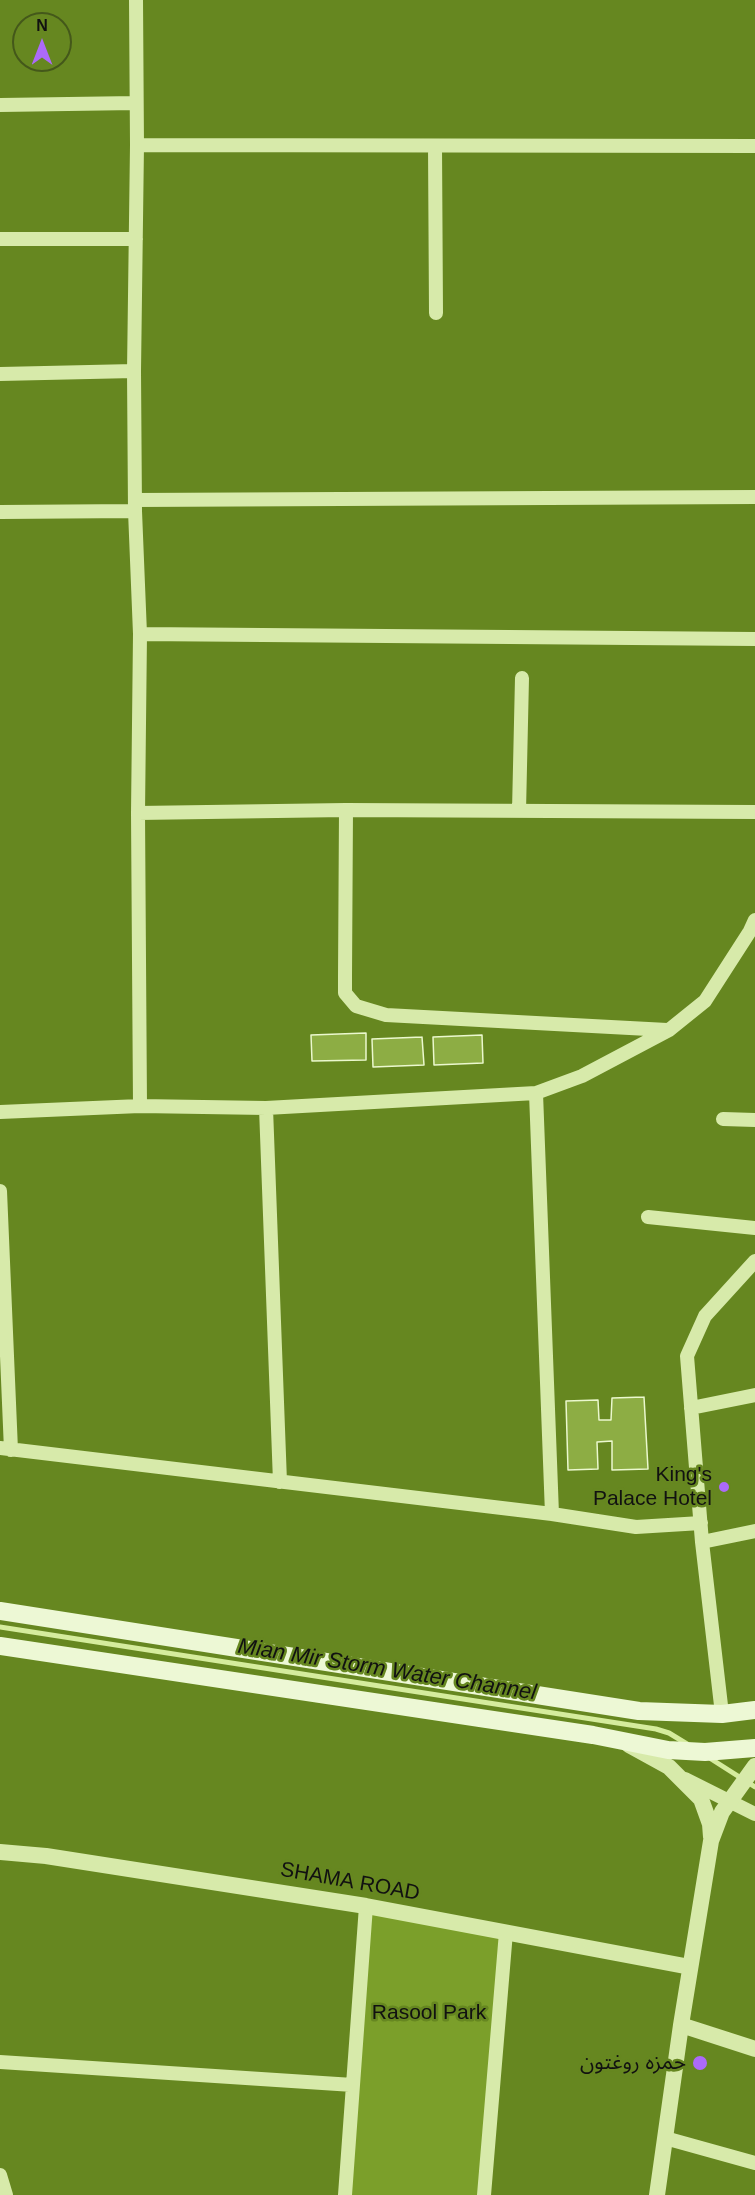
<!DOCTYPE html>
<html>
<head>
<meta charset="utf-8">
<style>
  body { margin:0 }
  #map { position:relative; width:755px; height:2195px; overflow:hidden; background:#668720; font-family:Arial,sans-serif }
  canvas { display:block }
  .north { position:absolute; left:12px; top:12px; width:60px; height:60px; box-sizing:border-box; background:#668720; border:2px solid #44581a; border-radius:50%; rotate:0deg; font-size:16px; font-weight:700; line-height:24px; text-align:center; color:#111 }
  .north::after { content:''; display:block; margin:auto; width:21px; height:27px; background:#ac6af8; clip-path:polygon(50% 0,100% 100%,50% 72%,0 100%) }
</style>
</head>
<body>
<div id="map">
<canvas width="755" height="2195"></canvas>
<div class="north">N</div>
</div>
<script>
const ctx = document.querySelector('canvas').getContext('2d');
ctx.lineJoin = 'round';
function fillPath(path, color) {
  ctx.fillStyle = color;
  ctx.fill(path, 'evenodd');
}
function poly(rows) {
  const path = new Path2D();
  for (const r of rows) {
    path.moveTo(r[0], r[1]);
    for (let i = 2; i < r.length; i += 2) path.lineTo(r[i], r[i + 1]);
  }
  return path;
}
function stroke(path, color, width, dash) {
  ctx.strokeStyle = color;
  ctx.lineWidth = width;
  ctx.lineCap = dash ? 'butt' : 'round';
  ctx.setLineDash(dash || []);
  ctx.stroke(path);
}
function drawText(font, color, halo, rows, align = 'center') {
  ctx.font = font + ' Arial,"Noto Sans Arabic",sans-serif';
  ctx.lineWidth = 5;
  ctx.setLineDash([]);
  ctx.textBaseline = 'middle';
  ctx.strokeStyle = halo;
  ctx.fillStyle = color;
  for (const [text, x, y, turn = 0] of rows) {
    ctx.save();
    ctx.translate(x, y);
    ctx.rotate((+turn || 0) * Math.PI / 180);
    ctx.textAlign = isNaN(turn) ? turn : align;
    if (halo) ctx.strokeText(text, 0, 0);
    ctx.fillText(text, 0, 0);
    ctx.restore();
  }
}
const green = poly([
  [366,1906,506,1932,484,2195,345,2195]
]);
const stream = poly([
  [0,1627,656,1729,669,1733,687,1744],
  [708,1757,755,1787]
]);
const building = poly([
  [366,1033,366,1060,312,1061,311,1035,366,1033],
  [482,1035,483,1063,434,1065,433,1037,482,1035],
  [422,1037,424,1065,373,1067,372,1039,422,1037],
  [644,1397,648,1469,612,1470,612,1441,597,1442,598,1469,568,1470,566,1401,598,1400,599,1420,611,1420,612,1398,644,1397]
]);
const minor = poly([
  [136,0,137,145,134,371,135,511,140,634,138,813,140,1106],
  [0,105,136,103],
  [137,145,755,146],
  [435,146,436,313],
  [0,239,136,239],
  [0,374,134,371],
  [135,500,755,497],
  [0,512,135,511],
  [140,634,755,639],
  [346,810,345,976,345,993,356,1006,386,1015,667,1030],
  [519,811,522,678],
  [138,813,346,810,755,812],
  [536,1093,552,1514],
  [266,1108,280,1482],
  [0,1112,140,1106,266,1108,536,1093,582,1076,669,1030,705,1001,750,931,755,920],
  [723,1119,755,1120],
  [0,1191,11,1450],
  [648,1217,755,1228],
  [691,1408,755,1395],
  [0,1448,552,1514,636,1527,701,1523],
  [702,1542,755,1531],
  [722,1714,702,1542,687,1356,705,1316,755,1261],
  [685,1779,755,1814],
  [0,2062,353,2085],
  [665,2138,755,2163],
  [0,2175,6,2195],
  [345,2195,366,1906],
  [484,2195,506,1932]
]);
const tertiary = poly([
  [629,1745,669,1767,701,1799,710,1824,711,1837],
  [0,1852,46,1856,366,1906,690,1967],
  [681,2025,755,2049],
  [657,2195,681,2025,711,1841,722,1812,755,1766]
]);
const secondary = poly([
  [0,1611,639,1711,722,1714,755,1710],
  [0,1646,593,1735,668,1750,705,1752,755,1748]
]);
const markers = [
  [724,1487,6,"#ac6af8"],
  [700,2063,8,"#ac6af8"]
];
const poiNames = [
  ["King's",712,1475],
  ["Palace Hotel",712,1499],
  ["حمزه روغتون",686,2063]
];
const streetNames = [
  ["SHAMA ROAD",350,1882,10]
];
const parkNames = [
  ["Rasool Park",429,2013]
];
const waterNames = [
  ["Mian Mir Storm Water Channel",387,1670,9]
];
fillPath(green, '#7b9f2a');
stroke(stream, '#d5ec9d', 5);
fillPath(building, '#8dad44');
stroke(building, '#ebf8ce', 1.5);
stroke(minor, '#d7eaaa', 14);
stroke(tertiary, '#d7eaaa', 16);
stroke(secondary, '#edf8d5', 18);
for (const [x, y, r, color] of markers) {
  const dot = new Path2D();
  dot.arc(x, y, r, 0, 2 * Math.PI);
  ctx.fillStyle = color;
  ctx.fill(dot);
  stroke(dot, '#668720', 2);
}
drawText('21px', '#111', '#668720', poiNames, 'right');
drawText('21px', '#111', '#668720', streetNames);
drawText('21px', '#111', '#668720', parkNames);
drawText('italic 22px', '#111', '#668720', waterNames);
</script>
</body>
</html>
